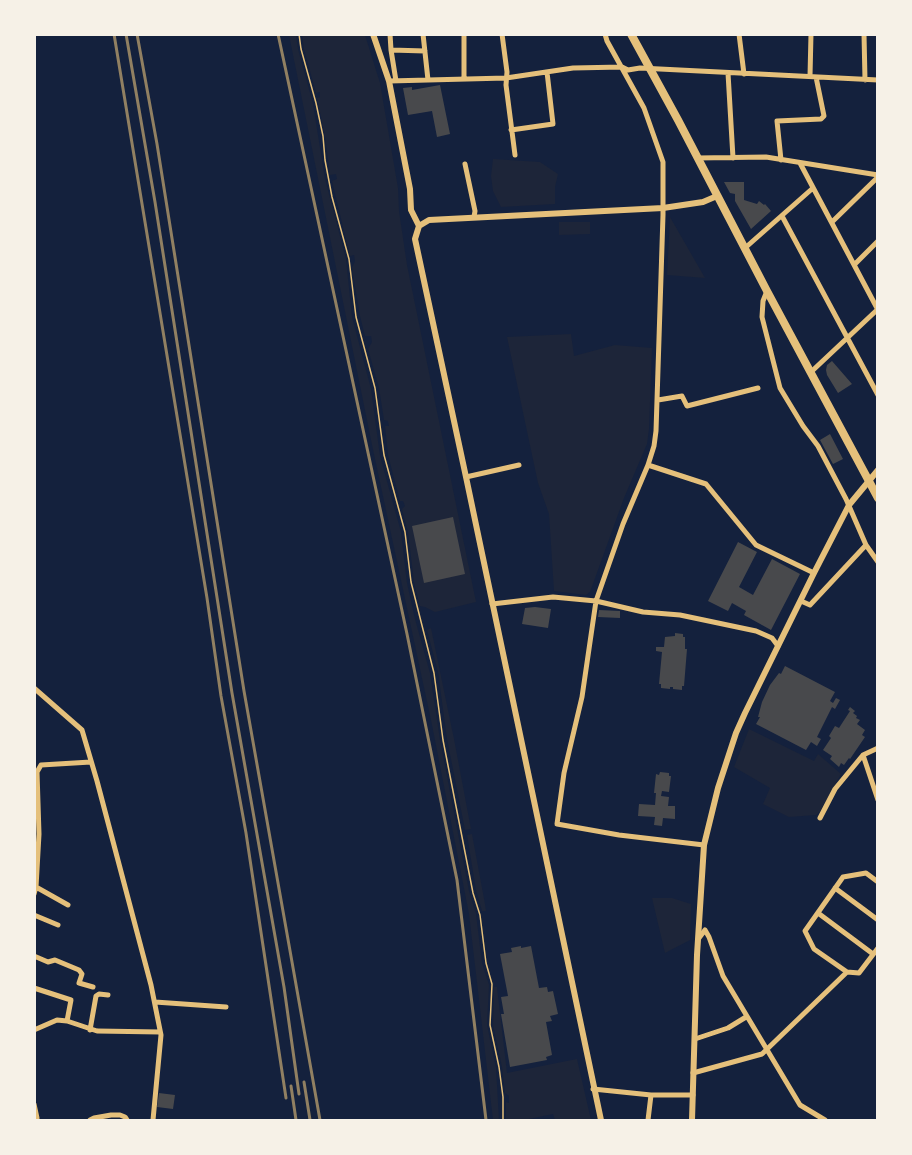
<!DOCTYPE html>
<html>
<head>
<meta charset="utf-8">
<style>
  body { margin:0 }
  #map { position:relative; width:912px; height:1155px; overflow:hidden; background:#14213d; font-family:"Work Sans",sans-serif }
  canvas { display:block }
  .frame { position:absolute; inset:0; border:36px solid #f6f1e7; pointer-events:none }
</style>
</head>
<body>
<div id="map">
<canvas width="912" height="1155"></canvas>
<div class="frame"></div>
</div>
<script>
const ctx = document.querySelector('canvas').getContext('2d');
ctx.lineJoin = 'round';
function fillPath(path, color) {
  ctx.fillStyle = color;
  ctx.fill(path, 'evenodd');
}
function poly(rows) {
  const path = new Path2D();
  for (const r of rows) {
    path.moveTo(r[0], r[1]);
    for (let i = 2; i < r.length; i += 2) path.lineTo(r[i], r[i + 1]);
  }
  return path;
}
function stroke(path, color, width, dash) {
  ctx.strokeStyle = color;
  ctx.lineWidth = width;
  ctx.lineCap = dash ? 'butt' : 'round';
  ctx.setLineDash(dash || []);
  ctx.stroke(path);
}
const green = poly([
  [289,35,296,35,298,49,313,104,325,179,346,259,352,317,371,389,380,456,401,532,407,583,415,619,430,673,440,740,469,891,476,914,482,963,489,985,487,1025,496,1068,499,1120,493,1120,469,914,432,725,372,445],
  [302,35,365,35,380,83,398,188,399,211,407,265,476,602,435,612,425,607,420,606,414,582,408,532,402,509,405,506,403,501,400,501,388,455,385,426,389,426,388,421,384,420,379,388,368,349,372,342,371,336,365,336,360,316,352,268,355,261,354,255,350,256,332,181,337,179,336,174,330,175,325,136,317,98,320,97,320,92,316,93,304,49],
  [493,159,540,162,558,174,555,187,555,204,501,207,493,191,491,176],
  [670,217,705,278,667,275],
  [559,222,590,222,590,234,559,235],
  [571,334,574,356,615,345,652,348,649,429,647,444,624,498,590,592,586,595,554,591,549,514,538,483,507,337],
  [431,628,454,739,471,829,465,830,447,739,438,672,427,630],
  [749,729,814,761,818,754,841,774,820,812,816,815,789,817,763,804,770,788,734,767],
  [472,834,485,904,486,911,482,911,476,890,467,835],
  [652,898,672,898,691,904,690,940,665,953],
  [494,987,497,987,507,1073,577,1059,591,1120,555,1120,553,1114,524,1120,506,1120,506,1102,509,1103,509,1096,505,1093,502,1067,493,1025]
]);
const building = poly([
  [440,85,450,134,437,137,432,111,408,115,403,88,412,87,412,90],
  [724,182,744,182,744,200,757,204,759,201,764,205,765,204,771,211,751,229,735,201,735,194,730,193],
  [832,361,852,384,838,393,827,375,826,370,827,365],
  [830,434,843,459,833,464,820,440],
  [453,517,465,574,424,583,412,526],
  [738,542,757,552,739,587,753,595,772,559,800,574,771,630,744,615,746,611,732,603,728,611,708,601],
  [535,607,551,609,548,628,522,624,525,608],
  [599,610,620,611,620,618,598,617],
  [675,633,683,634,683,637,685,637,685,649,687,649,684,686,682,686,682,690,673,689,673,687,670,687,670,689,661,688,661,684,659,684,662,652,656,651,656,647,664,647,665,637,675,636],
  [785,666,835,692,830,701,833,703,836,698,840,700,835,709,832,707,817,737,821,739,817,746,811,742,806,750,756,724,760,717,758,717,762,702,770,685,779,673,781,674],
  [850,707,855,711,853,713,857,716,856,718,860,720,857,724,865,730,862,735,865,737,850,759,849,758,844,765,841,763,839,767,830,759,832,756,823,750,831,738,829,736,835,726,839,728,850,711,848,710],
  [660,772,669,773,669,776,671,776,669,792,662,791,661,796,669,797,668,806,675,806,675,819,663,818,662,826,654,825,655,817,638,816,639,804,655,805,656,793,654,793,656,774,659,775],
  [521,946,521,948,531,946,539,988,547,987,548,992,553,991,558,1014,550,1016,552,1021,546,1022,552,1055,546,1057,547,1060,510,1067,501,1014,504,1014,501,997,508,996,500,954,512,952,511,948],
  [159,1093,175,1095,173,1109,157,1107]
]);
const path = poly([
  [299,34,301,49,316,103,323,136,325,160,332,197,349,259,356,317,375,388,384,455,405,532,411,582,434,673,443,740,473,893,480,915,486,963,492,984,490,1025,499,1067,503,1097,503,1120]
]);
const minor = poly([
  [390,34,391,50,396,81],
  [423,34,428,80],
  [464,34,464,78],
  [502,34,507,72,506,85,515,155],
  [605,34,607,41,644,108,663,162,663,215,656,431,654,446,648,465,623,524,596,601,582,697,564,773,557,824,619,835,704,845],
  [739,34,744,74],
  [864,34,865,80],
  [391,50,425,51],
  [728,73,733,158],
  [810,76,811,34],
  [389,81,506,78,573,68,622,67,628,70,640,68,878,80],
  [511,130,553,124,547,72],
  [697,158,766,157,878,175],
  [781,160,777,121,821,119,824,116,816,77],
  [800,163,878,310],
  [465,164,475,211,474,217],
  [782,216,878,395],
  [832,222,878,177],
  [745,248,813,188],
  [854,265,878,241],
  [767,291,763,301,762,317,780,388,803,426,818,446,846,499,866,545,878,562],
  [811,372,878,309],
  [658,400,682,396,687,406,758,388],
  [648,465,706,484,756,545,814,573],
  [466,477,519,465],
  [801,601,810,605,866,545],
  [492,604,553,597,596,601,643,612,680,615,756,631,772,638,778,646],
  [34,688,82,730,97,781,151,985,161,1035,153,1120],
  [863,755,878,800],
  [820,818,835,789,863,755,878,748],
  [36,887,68,905],
  [835,888,878,920],
  [34,894,36,887,39,834,37,772,41,765,91,762],
  [818,913,873,954],
  [34,915,58,925],
  [699,938,705,930,709,937,723,976,800,1105,825,1120],
  [34,956,48,962,55,960,79,970,82,974,79,983,93,987],
  [847,972,814,949,805,931,843,877,866,873,878,882],
  [34,988,71,1000,67,1021],
  [155,1002,226,1007],
  [34,1030,57,1020,67,1021,97,1031,160,1032],
  [90,1030,96,996,99,994,108,995],
  [695,1039,728,1028,746,1017],
  [693,1073,762,1054,847,972,859,973,878,948],
  [593,1089,651,1095,693,1095],
  [34,1104,37,1118],
  [90,1120,94,1118,111,1115,120,1115,125,1117,127,1120],
  [648,1120,651,1095]
]);
const tertiary = poly([
  [373,34,389,81,410,189,411,210,419,226],
  [601,1120,466,477,415,239,419,226,429,220,663,208,703,202,717,196],
  [692,1120,697,955,704,845,718,788,736,733,745,713,814,573,849,505,878,470]
]);
const primary = poly([
  [631,34,678,120,767,291,878,498]
]);
const rail = poly([
  [114,34,207,598,221,696,246,833,286,1098],
  [126,34,155,202,232,693,284,987,299,1094],
  [137,34,157,144,244,691,320,1120],
  [278,34,407,634,457,880,486,1120],
  [304,1082,310,1120],
  [291,1086,296,1120]
]);
fillPath(green, '#1d2539');
fillPath(building, '#48494c');
stroke(path, '#e5c07b', 1.5);
stroke(minor, '#e5c07b', 5);
stroke(tertiary, '#e5c07b', 6);
stroke(primary, '#e5c07b', 8);
stroke(rail, '#918062', 3);
</script>
</body>
</html>
